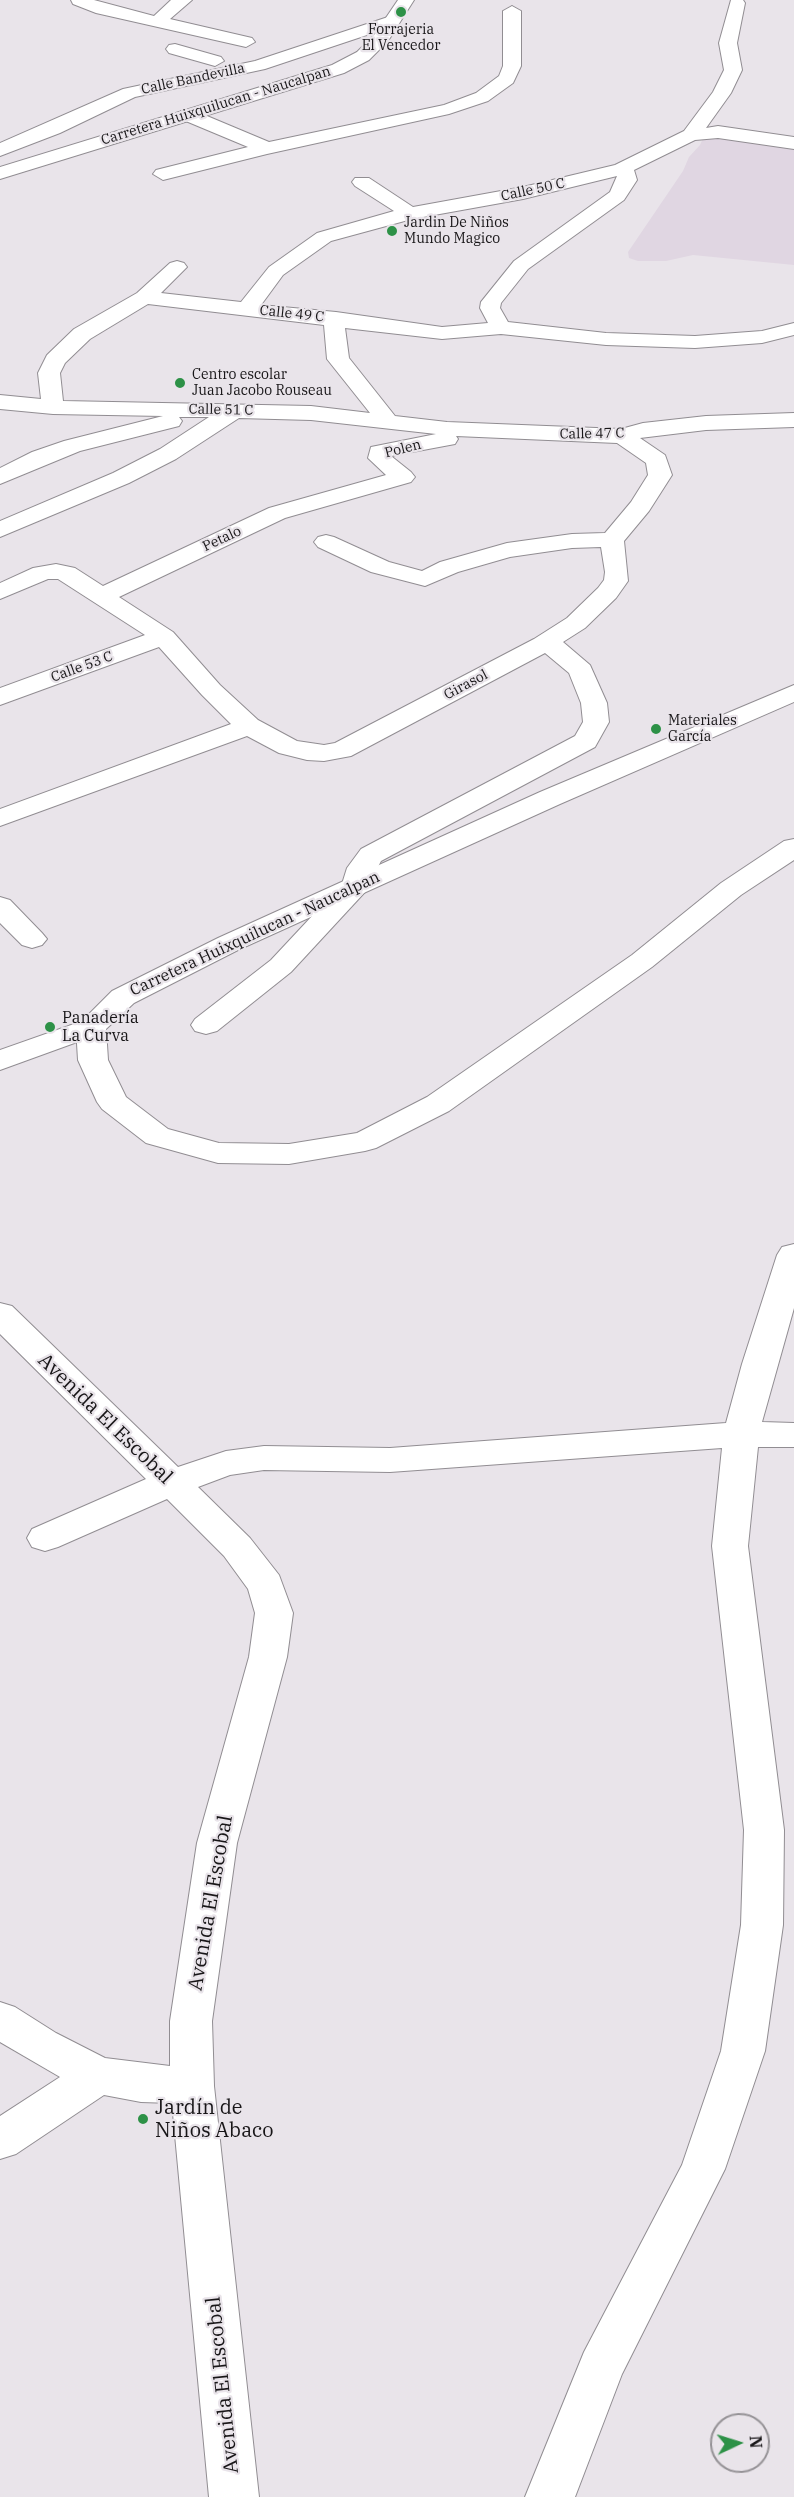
<!DOCTYPE html>
<html>
<head>
<meta charset="utf-8">
<style>
  body { margin:0 }
  #map { position:relative; width:794px; height:2497px; overflow:hidden; background:#e9e4ea; font-family:"IBM Plex Serif",serif }
  canvas { display:block }
  .north { position:absolute; left:710px; top:2413px; width:60px; height:60px; box-sizing:border-box; background:#e9e4ea; border:2px solid #959296; border-radius:50%; rotate:86deg; font-size:16px; font-weight:700; line-height:24px; text-align:center; color:#181618 }
  .north::after { content:''; display:block; margin:auto; width:21px; height:27px; background:#2d9147; clip-path:polygon(50% 0,100% 100%,50% 72%,0 100%) }
</style>
</head>
<body>
<div id="map">
<canvas width="794" height="2497"></canvas>
<div class="north">N</div>
</div>
<script>
const ctx = document.querySelector('canvas').getContext('2d');
ctx.lineJoin = 'round';
function fillPath(path, color) {
  ctx.fillStyle = color;
  ctx.fill(path, 'evenodd');
}
function poly(rows) {
  const path = new Path2D();
  for (const r of rows) {
    path.moveTo(r[0], r[1]);
    for (let i = 2; i < r.length; i += 2) path.lineTo(r[i], r[i + 1]);
  }
  return path;
}
function stroke(path, color, width, dash) {
  ctx.strokeStyle = color;
  ctx.lineWidth = width;
  ctx.lineCap = dash ? 'butt' : 'round';
  ctx.setLineDash(dash || []);
  ctx.stroke(path);
}
function drawText(font, color, halo, rows, align = 'center') {
  ctx.font = font + ' "IBM Plex Serif",serif';
  ctx.lineWidth = 4.5;
  ctx.setLineDash([]);
  ctx.textBaseline = 'middle';
  ctx.strokeStyle = halo;
  ctx.fillStyle = color;
  for (const [text, x, y, turn = 0] of rows) {
    ctx.save();
    ctx.translate(x, y);
    ctx.rotate((+turn || 0) * Math.PI / 180);
    ctx.textAlign = isNaN(turn) ? turn : align;
    if (halo) ctx.strokeText(text, 0, 0);
    ctx.fillText(text, 0, 0);
    ctx.restore();
  }
}
const built = poly([
  [706,132,794,144,794,265,693,255,666,261,638,261,629,258,628,252,683,171,689,157,700,145]
]);
const minor = poly([
  [71,0,94,0,154,16,171,0,192,0,170,19,252,38,255,42,246,47,96,13,73,4,71,0],
  [731,0,743,0,745,3,737,43,742,70,731,93,706,128,718,126,794,137,794,149,718,138,695,140,634,170,637,180,624,200,528,269,501,303,500,308,508,322,606,333,695,336,762,331,794,323,794,335,762,343,695,348,606,345,501,334,442,339,345,328,349,358,395,416,447,422,621,429,643,423,706,416,794,413,794,427,706,430,640,438,665,455,672,475,649,511,624,541,628,581,616,598,585,628,563,642,590,665,607,703,609,722,595,747,381,861,365,892,291,972,217,1031,206,1034,195,1031,191,1025,195,1019,271,960,342,884,347,868,361,849,575,736,583,722,581,703,569,673,545,653,351,756,324,761,307,760,279,753,247,736,0,826,0,809,231,724,202,695,159,647,0,705,0,688,145,635,58,579,48,579,0,599,0,583,33,568,56,564,75,568,103,586,269,508,386,475,368,458,371,447,436,434,311,420,239,418,176,459,129,483,0,537,0,521,113,473,160,449,209,417,179,417,182,421,179,426,80,451,0,484,0,468,32,452,64,441,163,416,53,414,0,409,0,395,41,399,38,373,47,355,74,329,137,293,170,263,177,261,184,263,187,267,161,293,241,302,269,267,317,233,394,211,355,186,352,182,355,178,369,178,413,207,523,187,615,165,684,131,713,92,724,70,719,43,731,0],
  [617,176,610,192,514,261,481,302,480,308,488,323,442,327,336,312,261,305,283,275,331,241,412,219,523,199,617,176],
  [148,304,324,325,327,359,370,413,311,406,63,401,60,373,65,363,90,339,148,304],
  [456,436,617,443,646,463,648,475,631,502,605,533,572,534,507,543,440,562,422,571,389,562,334,537,326,535,318,537,314,542,318,547,371,572,425,586,458,572,510,557,572,548,601,547,605,572,604,580,598,588,567,618,534,639,335,743,324,745,297,741,258,720,220,685,173,632,119,597,285,518,411,482,415,477,411,472,391,456,455,444,458,439,456,436],
  [512,6,521,11,521,66,513,83,488,101,449,114,267,154,163,180,153,174,156,170,248,147,181,119,179,115,181,111,195,111,269,142,444,105,476,93,499,76,503,66,503,11,512,6],
  [391,16,400,21,397,25,265,69,135,97,60,133,0,156,0,143,123,89,255,61,391,16],
  [175,44,221,57,224,61,215,66,169,53,166,49,169,45,175,44],
  [0,897,10,900,42,933,47,939,42,945,32,948,22,945,0,923,0,897],
  [91,1018,102,1021,106,1027,102,1033,0,1070,0,1050,91,1018],
  [794,1244,794,1308,762,1422,794,1423,794,1447,758,1447,748,1546,784,1830,783,1925,765,2051,725,2169,622,2374,575,2497,525,2497,584,2352,682,2165,721,2051,741,1925,744,1830,712,1546,722,1448,390,1472,264,1470,230,1475,198,1487,250,1538,279,1575,293,1613,287,1657,237,1843,212,2021,214,2086,259,2497,209,2497,172,2103,141,2102,104,2095,16,2154,0,2159,0,2116,60,2077,0,2042,0,2002,15,2007,56,2033,105,2058,170,2066,170,2021,197,1843,249,1657,255,1613,248,1589,224,1556,167,1499,58,1547,45,1551,32,1547,27,1538,32,1529,146,1479,0,1334,0,1303,12,1306,178,1467,226,1451,264,1446,390,1448,726,1423,742,1364,777,1255,782,1247,794,1244]
]);
const major = poly([
  [398,0,414,0,388,41,369,60,344,73,0,179,0,167,332,65,357,52,375,34,398,0],
  [794,685,794,702,560,804,238,950,134,1003,106,1029,108,1060,126,1097,168,1129,219,1143,289,1144,357,1133,427,1097,632,955,721,883,784,841,794,839,794,860,741,895,652,967,449,1111,376,1148,365,1151,289,1164,218,1163,146,1143,102,1109,97,1102,78,1060,76,1027,112,991,218,938,540,792,794,685]
]);
const markers = [
  [401,12,6,"#2d9147"],
  [392,231,6,"#2d9147"],
  [180,383,6,"#2d9147"],
  [656,729,6,"#2d9147"],
  [50,1027,6,"#2d9147"],
  [143,2119,6,"#2d9147"]
];
const farPoinames = [
  ["Forrajeria",401,30,"center"],
  ["El Vencedor",401,46,"center"],
  ["Jardin De Niños",404,223],
  ["Mundo Magico",404,239],
  ["Centro escolar",192,375],
  ["Juan Jacobo Rouseau",192,391],
  ["Materiales",668,721],
  ["García",668,737]
];
const farStreetnames = [
  ["Calle Bandevilla",193,79,-12],
  ["Carretera Huixquilucan - Naucalpan",216,106,-17],
  ["Calle 50 C",533,190,-12],
  ["Calle 49 C",292,314,6],
  ["Calle 51 C",221,410,1],
  ["Calle 47 C",592,434,-1],
  ["Polen",403,449,-14],
  ["Petalo",222,539,-25],
  ["Calle 53 C",82,667,-20],
  ["Girasol",466,685,-28]
];
const streetNames = [
  ["Carretera Huixquilucan - Naucalpan",255,934,-25]
];
const poiNames = [
  ["Panadería",62,1018],
  ["La Curva",62,1036]
];
const nearStreetnames = [
  ["Avenida El Escobal",105,1419,44],
  ["Avenida El Escobal",211,1903,-80],
  ["Avenida El Escobal",223,2385,-96]
];
const nearPoinames = [
  ["Jardín de",155,2108],
  ["Niños Abaco",155,2131]
];
fillPath(built, '#e0d6e2');
stroke(minor, '#918d92', 2);
stroke(major, '#918d92', 2);
fillPath(minor, '#fff');
fillPath(major, '#fff');
for (const [x, y, r, color] of markers) {
  const dot = new Path2D();
  dot.arc(x, y, r, 0, 2 * Math.PI);
  ctx.fillStyle = color;
  ctx.fill(dot);
  stroke(dot, '#e9e4ea', 2);
}
drawText('14px', '#181618', '#e9e4ea', farPoinames, 'left');
drawText('14px', '#181618', '#e9e4ea', farStreetnames);
drawText('16px', '#181618', '#e9e4ea', streetNames);
drawText('16px', '#181618', '#e9e4ea', poiNames, 'left');
drawText('20px', '#181618', '#e9e4ea', nearStreetnames);
drawText('20px', '#181618', '#e9e4ea', nearPoinames, 'left');
</script>
</body>
</html>
